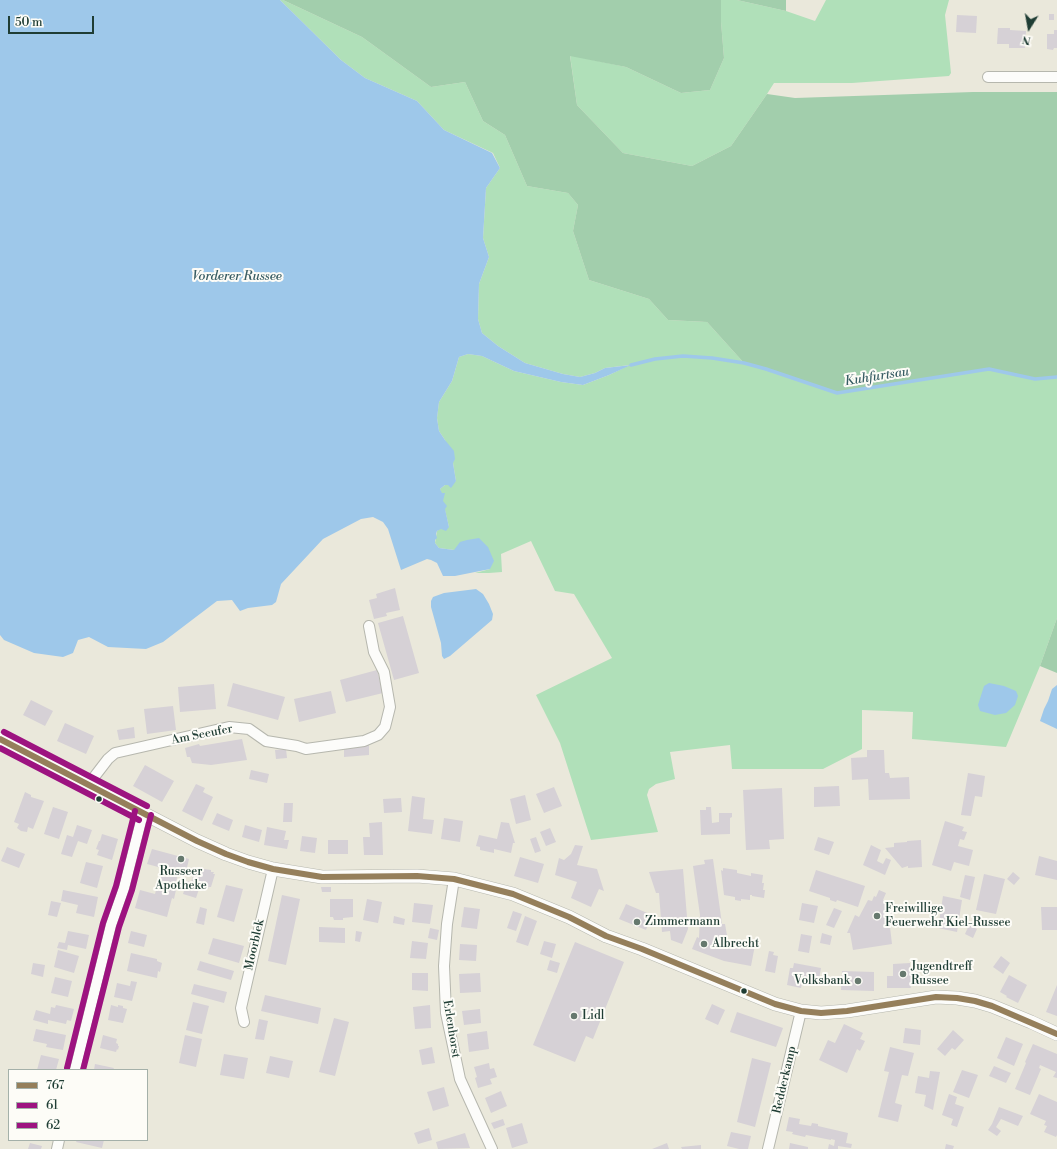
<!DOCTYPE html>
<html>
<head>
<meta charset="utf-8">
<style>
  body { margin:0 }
  #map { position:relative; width:1057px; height:1149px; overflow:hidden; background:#eae8db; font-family:"Libre Bodoni",serif }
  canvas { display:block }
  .legend { position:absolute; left:8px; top:1069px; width:140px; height:72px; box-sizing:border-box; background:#fdfcf7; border:1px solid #a4b0a9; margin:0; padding:5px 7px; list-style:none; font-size:12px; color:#1f3d34 }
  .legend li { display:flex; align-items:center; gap:8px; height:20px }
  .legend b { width:20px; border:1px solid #a4b0a9 }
  .north { position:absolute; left:1009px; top:8px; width:40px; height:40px; -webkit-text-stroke:3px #fdfcf7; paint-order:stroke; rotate:191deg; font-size:11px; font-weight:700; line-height:16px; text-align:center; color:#1f3d34 }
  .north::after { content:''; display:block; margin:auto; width:14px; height:18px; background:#1f3d34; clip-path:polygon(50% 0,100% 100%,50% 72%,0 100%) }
  .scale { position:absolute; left:8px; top:16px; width:86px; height:18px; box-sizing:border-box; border:2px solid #1f3d34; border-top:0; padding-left:5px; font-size:12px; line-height:14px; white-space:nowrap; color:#1f3d34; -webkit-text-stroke:3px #fdfcf7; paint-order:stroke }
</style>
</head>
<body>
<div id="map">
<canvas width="1057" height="1149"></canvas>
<ul class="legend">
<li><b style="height:5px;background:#957f5b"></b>767</li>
<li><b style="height:5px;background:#9d1380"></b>61</li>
<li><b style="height:5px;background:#9d1380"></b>62</li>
</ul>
<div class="north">N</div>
<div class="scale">50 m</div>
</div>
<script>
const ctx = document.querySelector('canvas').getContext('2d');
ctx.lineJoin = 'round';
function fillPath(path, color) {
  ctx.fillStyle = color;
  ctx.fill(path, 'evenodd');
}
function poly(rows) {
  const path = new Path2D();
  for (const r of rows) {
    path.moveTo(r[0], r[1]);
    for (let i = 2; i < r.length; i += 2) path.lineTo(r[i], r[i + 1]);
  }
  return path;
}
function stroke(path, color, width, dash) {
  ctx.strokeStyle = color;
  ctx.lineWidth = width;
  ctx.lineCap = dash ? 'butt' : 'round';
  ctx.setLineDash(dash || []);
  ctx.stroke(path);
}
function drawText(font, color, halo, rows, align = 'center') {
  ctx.font = font + ' "Libre Bodoni",serif';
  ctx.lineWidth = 4;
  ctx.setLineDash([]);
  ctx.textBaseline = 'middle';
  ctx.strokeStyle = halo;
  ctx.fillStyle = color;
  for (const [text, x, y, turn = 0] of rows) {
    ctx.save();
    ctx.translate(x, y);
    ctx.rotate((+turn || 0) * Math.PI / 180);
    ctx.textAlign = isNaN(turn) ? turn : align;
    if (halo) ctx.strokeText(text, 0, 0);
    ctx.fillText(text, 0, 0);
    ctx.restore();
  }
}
const green = poly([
  [280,0,283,0,362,37,431,87,465,82,483,121,505,135,527,186,568,193,578,205,573,231,589,280,649,299,668,320,707,322,744,363,837,393,989,369,1035,379,1057,377,1057,618,1040,666,1006,747,912,739,913,712,862,710,862,749,823,769,732,769,730,745,670,752,675,779,656,784,649,789,647,795,658,832,591,840,560,743,536,695,612,658,574,594,555,591,531,541,501,554,502,572,489,573,475,573,490,569,454,550,439,548,435,543,437,531,441,528,449,527,440,489,445,485,448,485,456,481,453,463,445,440,439,431,437,418,439,402,452,381,459,357,468,354,482,356,514,371,561,382,583,385,609,375,630,365,605,368,595,373,580,377,563,374,525,363,498,346,482,333,478,319,479,284,489,257,483,238,486,188,500,168,493,153,444,130,417,101,365,78,341,60],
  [721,0,737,0,786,11,815,21,826,0,949,0,945,15,951,73,949,76,852,83,774,83,767,94,731,146,692,166,623,153,577,105,570,55,626,67,681,93,710,90,724,58,721,22]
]);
const forest = poly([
  [283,0,721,0,721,22,724,58,710,90,681,93,626,67,570,56,577,105,623,153,692,166,731,146,767,94,795,98,973,92,1057,92,1057,377,1035,379,989,369,837,393,766,369,744,363,707,322,668,320,649,299,589,280,573,231,578,205,568,193,527,186,505,135,483,121,465,82,431,87,362,37],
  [737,0,786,0,786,11],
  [1057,618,1057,673,1040,666]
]);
const water = poly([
  [0,0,280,0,341,60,365,78,417,101,444,130,492,153,500,168,486,188,483,238,489,257,479,284,478,319,482,333,498,346,525,363,563,374,580,377,595,373,605,368,631,365,609,375,583,385,561,382,514,371,482,356,468,354,459,357,452,381,439,402,437,418,439,431,445,440,454,451,455,459,453,463,456,481,451,488,448,485,445,485,440,489,442,493,445,493,443,501,447,506,445,509,449,527,446,531,441,529,437,531,436,534,437,538,435,540,435,543,439,548,454,550,460,542,467,540,479,538,488,547,494,561,490,569,455,576,443,576,437,563,431,560,427,559,401,570,388,529,383,522,373,517,361,519,323,539,281,584,276,602,272,605,248,608,240,611,232,600,217,601,163,642,146,649,108,647,89,637,78,640,73,653,63,657,34,653,4,640,0,635],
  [476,589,483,594,489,604,493,614,492,620,450,656,444,659,442,656,441,643,431,607,431,601,433,597,444,593],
  [989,683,1004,686,1016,691,1018,696,1015,705,1006,713,995,715,980,711,978,705,984,686],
  [1057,685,1057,729,1040,721,1044,709,1048,701,1052,689]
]);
const stream = poly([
  [631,365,655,359,683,356,712,358,744,363,766,369,837,393,989,369,1035,379,1057,377]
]);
const building = poly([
  [1049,14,1054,14,1054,20,1049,20],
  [957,15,977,16,976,33,956,32],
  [998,28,1010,28,1010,30,1026,31,1025,48,1009,48,1009,44,997,44],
  [1054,30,1057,30,1057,48,1054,48,1053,50,1047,49,1047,34,1054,34],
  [395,588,400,610,386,613,387,616,374,619,369,600,377,598,376,594],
  [403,616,419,673,394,680,378,623],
  [377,670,383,693,346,702,340,680],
  [233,683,285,697,278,720,227,706],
  [214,684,216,709,180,712,178,687],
  [331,691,336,713,299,722,294,699],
  [31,700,53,711,45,726,23,715],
  [173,706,176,730,147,734,144,709],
  [65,723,94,736,86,754,57,741],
  [134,727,135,738,119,740,117,730],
  [242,739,247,760,211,765,192,763,190,757,187,757,185,748,199,744,200,746],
  [369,745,369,755,344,757,344,747],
  [286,749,287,758,276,759,275,750],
  [867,750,884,750,885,773,889,773,890,778,909,777,910,799,869,800,868,779,852,780,851,758,867,757],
  [145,765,174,781,162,802,133,786],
  [251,770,269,774,267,783,249,779],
  [968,773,985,776,982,797,975,796,971,816,961,815],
  [196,784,205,788,203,792,213,797,202,821,182,811],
  [839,786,840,806,814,807,814,787],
  [554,787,562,806,544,813,536,794],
  [782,788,784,839,769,840,770,849,746,850,743,790],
  [25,792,31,795,31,797,44,801,33,829,28,827,27,832,21,831,17,828,19,824,14,822],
  [525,795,531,820,516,824,510,799],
  [412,796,425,798,423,819,434,820,432,834,408,831],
  [401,798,402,812,384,813,383,799],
  [284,803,293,803,292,822,283,822],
  [53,807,68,812,59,839,44,834],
  [706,807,711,807,712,823,719,822,719,813,732,813,732,817,730,818,730,834,701,835,700,810,706,810],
  [217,813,233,820,229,831,212,824],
  [444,818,463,821,460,842,441,839],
  [945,821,964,827,962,831,967,832,964,840,960,839,958,846,973,850,969,866,954,862,951,871,932,865],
  [382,822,383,855,364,855,363,837,370,837,369,823],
  [501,822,509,823,515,843,513,843,511,853,494,849,494,853,480,850,480,847,476,846,479,835,497,839],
  [77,825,92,830,87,844,78,841,72,857,61,854,67,835,73,837],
  [245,825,262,830,259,842,242,837],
  [267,827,286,831,284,840,289,840,287,849,264,845],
  [550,828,556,842,546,846,540,832],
  [102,834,118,839,112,860,97,855,99,850,96,849,99,841,100,841],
  [302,836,317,838,315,853,300,851],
  [536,837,541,851,535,853,530,839],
  [818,837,834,842,829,855,814,850],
  [328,840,348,840,348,854,328,854],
  [921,840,922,867,908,868,908,866,902,868,885,848,894,847,894,843,907,842,907,841],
  [575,845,583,846,577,865,597,869,604,891,599,889,591,907,571,898,577,882,555,875,559,858,564,860,571,854],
  [871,845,881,850,877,861,883,864,886,858,891,860,885,875,863,865],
  [7,847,25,854,19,868,1,861],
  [152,849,189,859,185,876,178,874,174,890,176,890,174,899,172,898,167,917,135,908,140,890,155,894,162,868,147,864],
  [1039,856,1057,861,1057,880,1035,875],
  [520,857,544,864,538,883,514,876],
  [713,859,722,924,725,924,728,941,755,945,751,966,724,961,692,949,697,937,699,938,700,915,693,866,705,864,704,860],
  [86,862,103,866,97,888,80,883],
  [196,868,204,870,204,869,211,870,211,872,214,872,213,874,215,874,211,887,209,887,208,889,202,887,201,890,199,889,196,898,183,894,187,881,191,882],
  [723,868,737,870,737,873,751,876,751,873,763,875,762,883,764,883,763,890,765,890,764,898,752,896,752,895,750,895,750,900,741,899,741,901,735,900,735,897,724,895,721,870,723,871],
  [683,869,688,929,682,944,671,940,670,931,662,932,659,893,656,893,649,872],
  [816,870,865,886,858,907,837,900,836,902,830,900,830,898,809,891],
  [1013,872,1020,878,1014,885,1007,879],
  [984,874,1005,879,996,914,976,910],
  [965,875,975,877,970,900,960,897],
  [226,885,243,889,234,922,217,917],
  [321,887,331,887,331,892,322,892],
  [63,890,98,897,94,917,76,913,78,905,61,901],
  [879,890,886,893,883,900,895,906,885,928,890,927,892,944,853,950,850,933,847,933,855,915,859,917,868,900,872,901,874,896,876,897],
  [282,895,300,899,286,965,268,961],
  [943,896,962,900,957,932,938,928],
  [330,899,353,899,353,917,343,918,343,920,334,920,333,917,330,917],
  [367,899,382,902,378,923,363,920],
  [51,901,61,903,57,917,48,915],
  [414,903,433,905,430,924,412,922],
  [802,903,818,906,814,923,799,920],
  [626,904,652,915,646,930,619,919],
  [200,907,207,909,204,925,196,923],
  [464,907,480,909,477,929,461,927],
  [1041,907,1057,907,1057,930,1042,930],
  [834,908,842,911,834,928,826,925],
  [513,911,522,914,516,931,507,928],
  [394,916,405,919,404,925,393,923],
  [525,916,537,921,528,946,516,942],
  [969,925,977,929,973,938,965,934],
  [319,927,345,928,345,943,319,942],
  [430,928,439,930,437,940,428,938],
  [68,931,89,935,86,949,68,945,67,950,57,948,59,942,65,943],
  [131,931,147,935,144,947,128,943],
  [356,931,362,932,360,942,355,941],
  [822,933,832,936,830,945,820,943],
  [801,934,812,936,809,953,798,951],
  [213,938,244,946,239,963,208,954],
  [412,941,428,943,426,959,410,958],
  [544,941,556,944,552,958,540,954],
  [575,942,624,962,593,1039,586,1036,575,1062,533,1045],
  [460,944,477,945,476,961,459,960],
  [58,950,79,956,74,973,54,967],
  [769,951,774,952,773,955,778,956,775,973,765,971],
  [131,953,157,959,157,961,162,963,160,972,158,971,157,978,127,971],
  [1001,956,1010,963,1003,974,993,967],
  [550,960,560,963,557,973,547,970],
  [200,961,234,971,231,980,197,970],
  [33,963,45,965,43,977,31,974],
  [794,963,821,968,818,985,802,982,801,988,787,985,790,968,793,968],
  [910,963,910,972,913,972,913,983,910,983,911,988,887,988,887,976,893,976,893,964],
  [842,971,874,972,874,991,841,990],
  [412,973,428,973,428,991,412,990],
  [480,973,481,992,460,993,459,974],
  [1009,975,1027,985,1018,1003,1006,997,1007,996,1000,992],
  [55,977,72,981,68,997,51,993],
  [131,981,137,982,132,1001,114,997,117,983,130,986],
  [194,984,227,992,224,1003,191,994],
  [1057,985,1057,1016,1046,1012],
  [265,995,321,1008,318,1024,261,1011],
  [193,1002,209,1006,202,1034,186,1030],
  [712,1004,725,1010,718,1025,705,1019],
  [56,1005,74,1009,71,1021,67,1020,66,1024,48,1020,48,1024,33,1020,36,1010,50,1014,51,1007,55,1008],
  [111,1005,118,1007,118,1005,123,1006,123,1008,127,1009,123,1023,108,1020],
  [430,1005,431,1028,415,1029,413,1007],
  [480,1009,481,1023,464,1025,462,1011],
  [737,1012,783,1028,776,1047,730,1032],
  [334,1018,349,1022,335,1076,319,1072],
  [259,1019,268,1021,264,1040,255,1039],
  [844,1024,863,1033,860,1039,865,1041,860,1051,857,1049,847,1073,819,1060,828,1040,835,1043],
  [905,1028,921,1030,920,1045,903,1043],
  [36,1029,66,1035,63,1050,46,1047,47,1044,33,1041],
  [953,1030,964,1040,955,1050,952,1048,945,1056,937,1049],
  [487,1031,489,1049,469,1052,467,1034],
  [103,1035,117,1039,116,1043,118,1044,118,1046,119,1046,118,1050,117,1049,116,1052,100,1048],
  [185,1035,202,1039,196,1067,179,1063],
  [1006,1037,1023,1044,1014,1066,997,1058],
  [1033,1044,1057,1054,1057,1078,1053,1077,1056,1072,1040,1065,1039,1068,1041,1069,1030,1095,1015,1089,1026,1063,1025,1062],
  [432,1047,435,1063,422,1065,419,1050],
  [890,1047,914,1053,908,1076,902,1075,895,1103,902,1105,898,1122,878,1117,889,1072,884,1071],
  [224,1054,248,1058,244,1079,220,1075],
  [41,1055,59,1059,56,1070,37,1070],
  [270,1056,293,1061,289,1078,266,1073],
  [752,1058,771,1063,755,1127,737,1122],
  [489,1063,490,1069,494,1068,497,1077,490,1079,492,1084,478,1088,475,1078,477,1077,474,1067],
  [95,1064,114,1068,113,1070,94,1070],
  [994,1066,1011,1073,1006,1083,989,1076],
  [962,1070,978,1075,969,1098,953,1092],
  [930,1071,940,1072,933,1110,924,1106,926,1095,915,1093,918,1076,929,1078],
  [444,1087,449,1106,433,1111,427,1092],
  [501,1091,507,1106,491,1113,485,1098],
  [949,1094,957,1097,955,1104,964,1107,957,1127,951,1125,953,1119,942,1115],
  [1039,1094,1057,1102,1057,1135,1056,1137,1044,1132,1047,1126,1044,1125,1046,1121,1030,1114],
  [999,1107,1023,1116,1018,1126,1001,1119,996,1127,1001,1131,997,1136,988,1130,992,1124],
  [789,1117,800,1119,799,1124,811,1126,812,1123,818,1124,818,1126,848,1133,846,1143,852,1144,851,1148,838,1146,838,1149,828,1149,829,1144,834,1146,835,1140,831,1139,831,1140,806,1135,805,1137,792,1134,793,1132,786,1131],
  [503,1119,505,1125,494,1129,491,1123],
  [522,1123,528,1143,512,1148,506,1128],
  [429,1128,432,1140,418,1144,414,1133],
  [731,1132,751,1136,748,1149,739,1149,727,1146],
  [465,1133,470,1148,438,1149,436,1142],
  [77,1140,104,1140,102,1148,76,1142],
  [30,1143,42,1146,41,1149,28,1149],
  [667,1143,669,1149,652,1149],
  [790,1143,808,1147,808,1149,789,1149],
  [946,1144,954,1146,953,1149,945,1149],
  [701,1145,701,1149,682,1149,681,1147]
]);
const minor = poly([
  [988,77,1057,77],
  [88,785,108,759,115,753,229,727,249,729,266,741,297,746,306,749,364,741,378,735,385,727,390,707,384,672,374,652,369,626],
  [454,879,447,924,444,966,446,1013,460,1079,492,1149],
  [244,1022,241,1008,273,869],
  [75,1070,111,925,124,888,143,813],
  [57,1149,59,1140],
  [768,1149,801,1011]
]);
const tertiary = poly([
  [0,739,197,841,226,854,248,862,273,869,322,877,417,876,454,879,513,894,569,917,606,936,642,949,775,1004,801,1011,821,1013,847,1011,936,997,957,998,975,1001,992,1006,1031,1022,1057,1034]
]);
const bus1 = poly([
  [0,739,197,841,226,854,248,862,273,869,322,877,417,876,454,879,513,894,569,917,606,936,642,949,775,1004,801,1011,821,1013,847,1011,936,997,957,998,975,1001,992,1006,1057,1034]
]);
const bus2 = poly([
  [0,748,139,820],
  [83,1070,119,927,132,890,151,815]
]);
const bus3 = poly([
  [4,732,147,806],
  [67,1068,103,923,116,886,135,811]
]);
const markers = [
  [99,799,3.5,"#1f3d34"],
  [181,859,4,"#66796e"],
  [877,916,4,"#66796e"],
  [637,922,4,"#66796e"],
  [704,944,4,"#66796e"],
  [903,974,4,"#66796e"],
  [858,981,4,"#66796e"],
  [744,991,3.5,"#1f3d34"],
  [574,1016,4,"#66796e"]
];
const streetNames = [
  ["Am Seeufer",202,735,-11],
  ["Moorblek",255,945,-77],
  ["Erlenhorst",451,1029,81],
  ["Redderkamp",785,1080,-77]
];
const poiNames = [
  ["Russeer",181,872,"center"],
  ["Apotheke",181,886,"center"],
  ["Freiwillige",885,909],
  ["Feuerwehr Kiel-Russee",885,923],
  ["Zimmermann",645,922],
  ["Albrecht",712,944],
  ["Jugendtreff",911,967],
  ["Russee",911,981],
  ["Volksbank",850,981,"right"],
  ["Lidl",582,1016]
];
const waterNames = [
  ["Vorderer Russee",237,277],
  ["Kuhfurtsau",877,377,-9]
];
fillPath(green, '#b0e0b9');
fillPath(forest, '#a2ceac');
fillPath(water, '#9ec8ea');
stroke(stream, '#9ec8ea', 3.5);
fillPath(building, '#d6d1d6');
stroke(minor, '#b6b7ae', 12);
stroke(tertiary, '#b6b7ae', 14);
stroke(minor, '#fcfcfa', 10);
stroke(tertiary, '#fcfcfa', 13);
stroke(bus1, '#957f5b', 6);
stroke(bus2, '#9d1380', 6);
stroke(bus3, '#9d1380', 6);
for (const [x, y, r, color] of markers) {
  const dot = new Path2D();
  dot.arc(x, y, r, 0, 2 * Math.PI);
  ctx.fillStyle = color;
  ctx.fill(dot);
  stroke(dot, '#fdfcf7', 1.5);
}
drawText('12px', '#1f3d34', '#fdfcf7', streetNames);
drawText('12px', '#1f3d34', '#fdfcf7', poiNames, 'left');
drawText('italic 13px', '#375c63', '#fdfcf7', waterNames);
</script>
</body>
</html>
